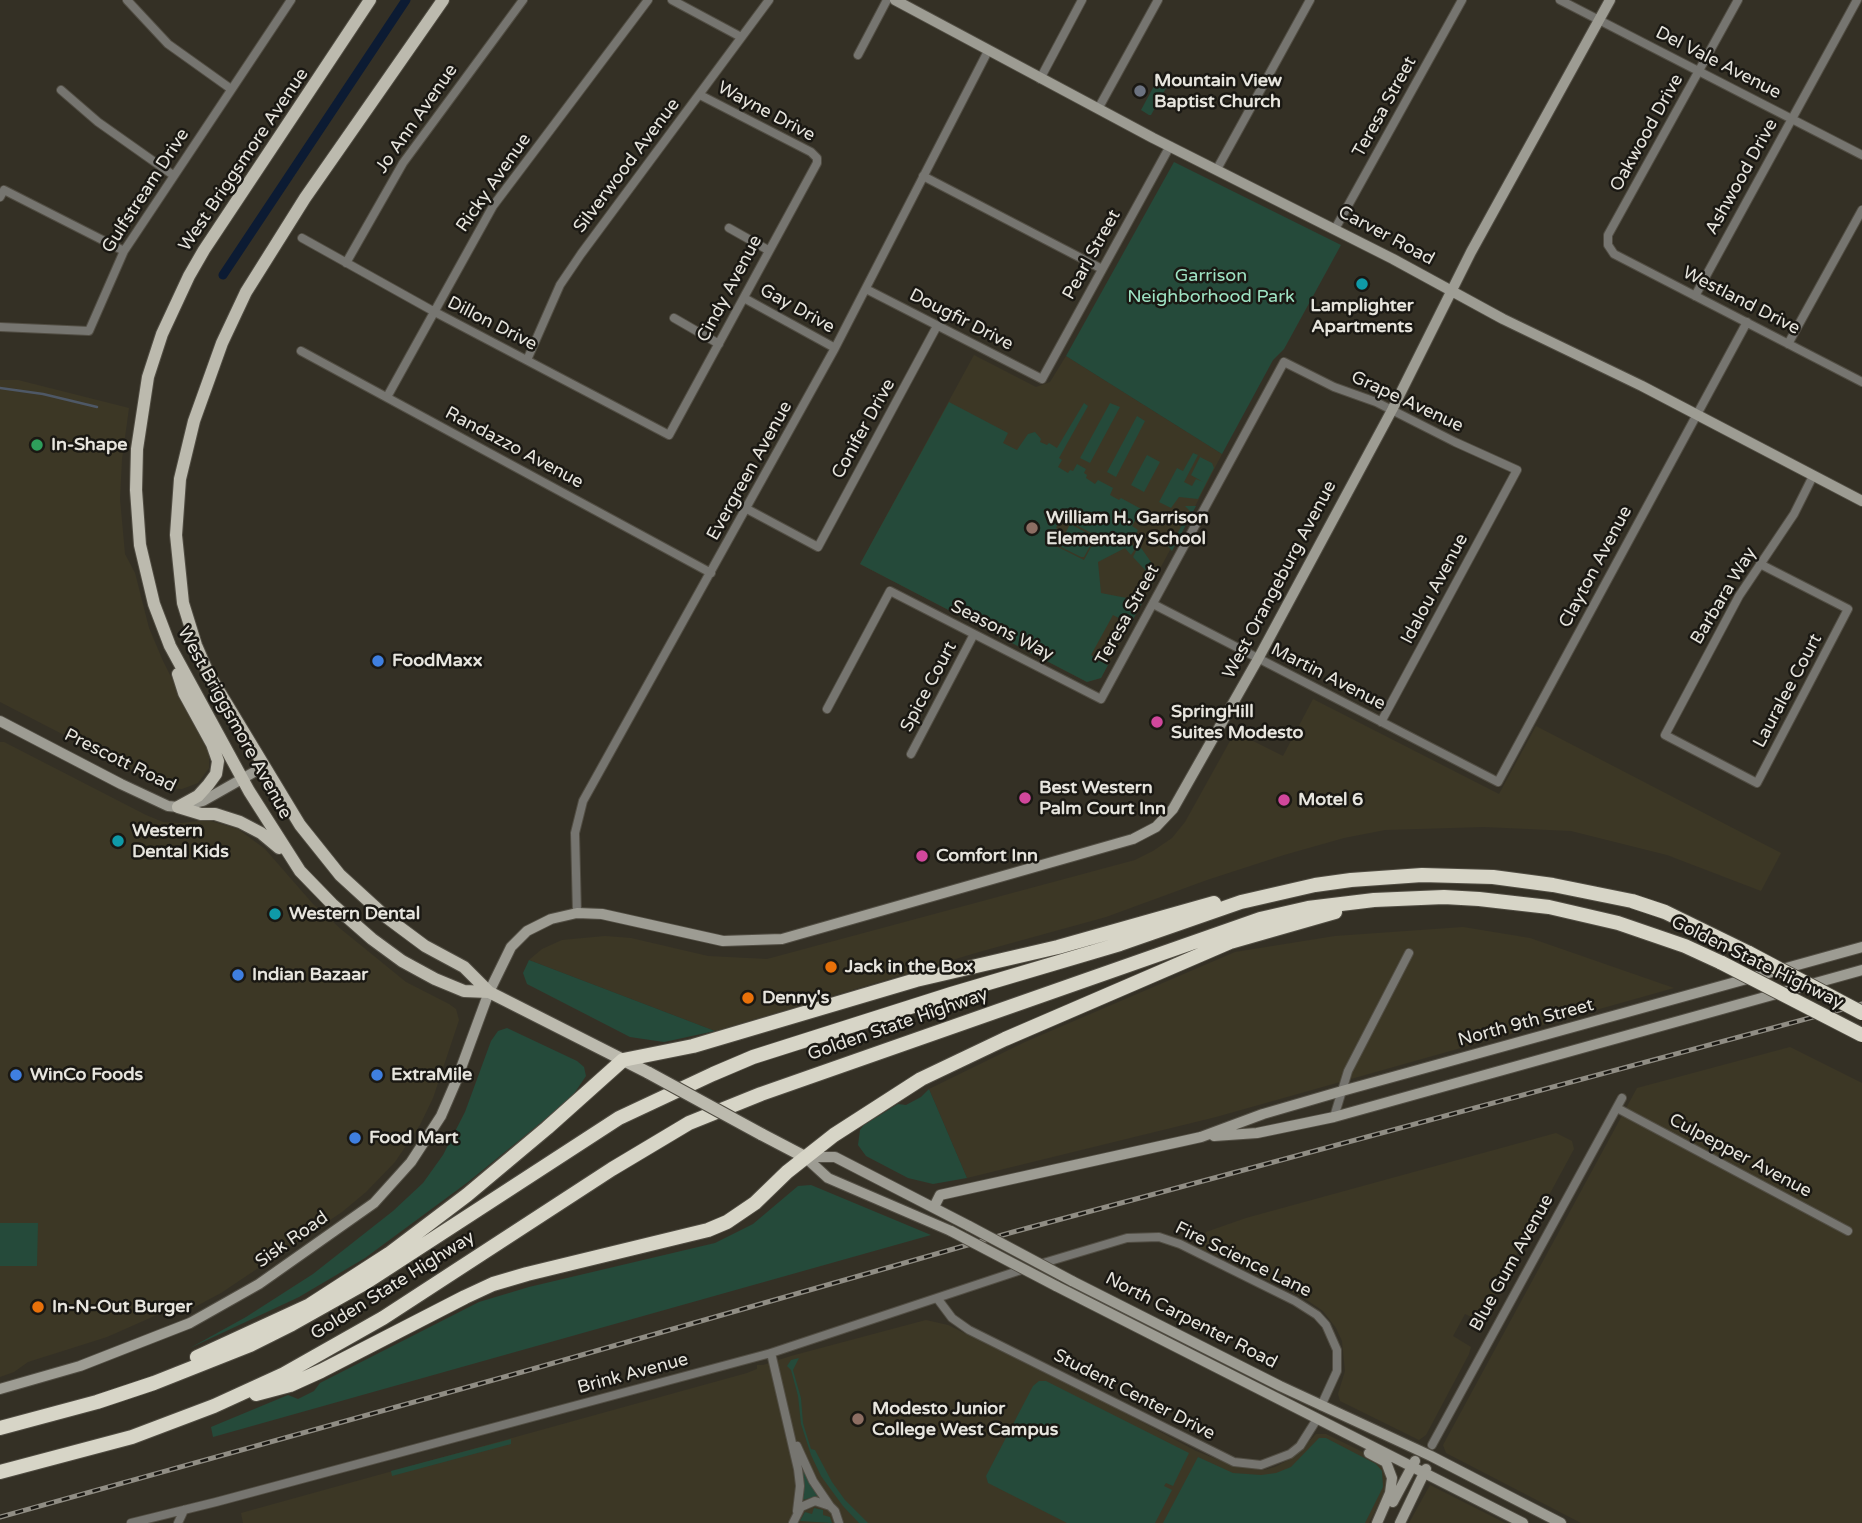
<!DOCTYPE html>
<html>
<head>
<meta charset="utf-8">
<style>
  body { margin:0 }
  canvas { display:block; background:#343025 }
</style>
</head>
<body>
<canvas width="1862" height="1523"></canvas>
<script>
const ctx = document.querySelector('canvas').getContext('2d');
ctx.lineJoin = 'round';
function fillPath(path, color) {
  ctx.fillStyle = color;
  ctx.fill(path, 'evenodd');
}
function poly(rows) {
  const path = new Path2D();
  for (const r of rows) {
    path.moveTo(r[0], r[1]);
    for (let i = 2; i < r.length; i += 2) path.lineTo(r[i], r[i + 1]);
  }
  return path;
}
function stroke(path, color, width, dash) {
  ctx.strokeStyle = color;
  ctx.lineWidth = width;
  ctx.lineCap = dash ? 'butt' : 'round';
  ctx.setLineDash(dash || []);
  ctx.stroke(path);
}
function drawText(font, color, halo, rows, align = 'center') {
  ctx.font = font + ' "Varela Round",sans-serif';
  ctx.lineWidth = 5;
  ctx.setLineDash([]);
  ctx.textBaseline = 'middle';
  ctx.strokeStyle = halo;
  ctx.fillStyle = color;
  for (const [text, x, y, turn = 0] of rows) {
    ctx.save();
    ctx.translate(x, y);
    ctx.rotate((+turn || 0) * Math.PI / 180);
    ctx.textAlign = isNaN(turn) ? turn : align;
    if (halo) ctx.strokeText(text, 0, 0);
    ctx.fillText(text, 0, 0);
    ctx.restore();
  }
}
const built = poly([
  [974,355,1036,387,1050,382,1066,356,1222,454,1172,551,1170,550,1101,678,1087,682,860,564],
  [0,380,18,380,129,408,122,459,120,499,125,554,135,573,149,628,163,661,184,703,209,743,209,768,198,783,182,789,167,788,0,702],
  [1313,699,1499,794,1536,726,1781,853,1761,891,1667,855,1571,831,1484,827,1385,830,1344,838,1284,855,1207,880,1106,917,979,952,715,1031,529,960,542,949,562,940,605,936,631,938,708,956,767,959,1135,860,1153,851,1172,838,1185,822,1235,732,1283,756],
  [0,742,4,742,146,815,163,822,181,823,207,820,238,829,265,849,313,904,342,930,406,982,449,1004,456,1009,459,1020,433,1098,420,1125,395,1162,366,1192,342,1212,221,1293,189,1310,159,1314,107,1337,28,1362,14,1372,0,1377],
  [1463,927,1530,938,1674,988,1216,1117,967,1178,929,1089,1025,1042,1235,952,1335,936],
  [1790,1047,1862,1083,1862,1523,1581,1523,1446,1453,1443,1445,1637,1088],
  [1556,1133,1572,1141,1574,1149,1483,1317,1476,1319,1465,1314,1453,1336,1471,1347,1469,1354,1426,1435,1419,1440,1340,1401,1338,1394,1345,1371,1342,1341,1336,1328,1323,1311,1304,1298,1216,1255,1198,1248,1206,1232,1246,1218],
  [926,1320,948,1325,1110,1405,1196,1451,1236,1467,1264,1470,1275,1467,1294,1457,1316,1434,1326,1434,1375,1458,1387,1470,1388,1485,1369,1523,243,1523,241,1513,747,1373,757,1369,757,1365,763,1365,791,1356],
  [1430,1485,1505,1523,1409,1523]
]);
const green = poly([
  [1160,75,1170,81,1151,115,1149,115,1141,110],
  [1174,162,1341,245,1284,349,1273,360,1222,454,1066,356],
  [949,402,1008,433,1003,443,1017,450,1028,434,1035,432,1041,439,1040,442,1047,445,1049,443,1057,448,1084,403,1088,406,1059,458,1062,460,1058,467,1068,473,1070,470,1073,471,1077,464,1086,469,1084,473,1087,475,1086,478,1095,484,1098,480,1113,488,1110,495,1119,500,1121,498,1143,510,1140,511,1132,526,1138,530,1131,543,1135,549,1131,555,1125,548,1098,562,1101,593,1132,599,1133,596,1145,598,1126,632,1122,630,1126,622,1113,615,1091,655,1108,665,1101,678,1087,682,860,564],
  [1061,517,1097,536,1084,560,1056,546,1063,532,1056,528],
  [1110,403,1120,407,1090,463,1080,458],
  [1137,416,1145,421,1116,477,1107,472],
  [1193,453,1198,455,1184,482,1192,486,1196,479,1203,482,1191,475,1200,457,1212,463,1214,468,1198,499,1179,497,1171,508,1159,502,1177,468,1183,471],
  [1147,455,1160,462,1144,492,1131,485],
  [1185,506,1196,506,1172,551,1165,542,1168,539,1173,541,1190,511],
  [1070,524,1095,537,1084,557,1081,557,1059,546],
  [1139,545,1158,572,1152,584,1144,576,1146,571,1133,557],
  [529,960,715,1031,664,1042,630,1037,527,984,523,973],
  [507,1028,577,1061,584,1067,586,1076,571,1098,468,1182,365,1258,299,1297,190,1348,246,1317,313,1274,393,1211,423,1183,443,1155,465,1112,491,1041,498,1031],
  [929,1089,967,1178,933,1184,908,1178,866,1156,858,1145,860,1130,864,1125,898,1104,906,1105,921,1097],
  [811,1185,931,1235,213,1437,211,1427,288,1395,298,1399,314,1391,320,1383,479,1302,529,1287,715,1243,753,1224,798,1186],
  [0,1223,38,1223,37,1266,0,1266],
  [799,1358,793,1370,801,1398,803,1423,811,1449,815,1450,832,1482,845,1500,868,1523,859,1523,843,1506,821,1476,811,1455,801,1424,798,1396,791,1370,787,1366,791,1360],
  [1039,1381,1046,1381,1189,1453,1173,1486,1166,1483,1164,1486,1172,1490,1155,1523,1067,1523,988,1483,986,1476,1033,1386],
  [1319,1438,1326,1438,1376,1464,1382,1471,1383,1487,1365,1523,1163,1523,1198,1457,1233,1473,1261,1475,1276,1473,1291,1467],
  [511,1439,511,1444,392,1476,391,1471],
  [801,1466,802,1465,819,1496,802,1500],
  [814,1508,823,1510,823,1515,830,1517,832,1523,800,1521,805,1512,812,1514]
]);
const stream = poly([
  [0,388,43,394,97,407]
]);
const canal = poly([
  [223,275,406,0]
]);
const street = poly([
  [127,0,168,44,231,89],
  [672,0,741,37],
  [1560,0,1862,155],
  [1738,0,1608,235,1608,245,1614,254,1862,382],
  [858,55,887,0],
  [1040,79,1082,0],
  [61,90,98,122,173,175],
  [1098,109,1158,0],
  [1217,169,1310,0],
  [923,176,1102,269],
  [0,197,4,190,124,251],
  [729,228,768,250],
  [1335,229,1462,0],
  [302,238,433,311,669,435,817,163,817,158,811,152,700,95],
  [346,263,403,163,523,0],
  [866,289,1042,379,1170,146],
  [1695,296,1857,0],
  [744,298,835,348],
  [674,318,719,344],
  [0,327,89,331,124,251,291,0],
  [1788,344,1862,210],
  [301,351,711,573],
  [527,360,560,285,581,254,769,0],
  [387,397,493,206,648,0],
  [747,509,818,547,937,326],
  [1760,564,1848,609,1757,783,1665,735,1739,596,1794,514,1813,476],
  [1153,604,1498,782,1747,322],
  [827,709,890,591,1101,699,1284,362,1334,387,1376,402,1455,442,1517,470,1381,722],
  [911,754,974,634],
  [577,913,575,833,583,801,835,348,988,51],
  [1617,1108,1848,1231],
  [1334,1117,1348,1071,1409,953],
  [1040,1264,1127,1238,1159,1237,1180,1244,1295,1301,1317,1315,1326,1325,1337,1350,1337,1371,1321,1406],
  [937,1298,952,1318,969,1330,1234,1462,1261,1465,1290,1454,1300,1446,1317,1419],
  [771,1353,798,1469,800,1486,797,1511],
  [1432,1445,1622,1098],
  [797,1446,813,1481,830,1506],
  [131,1523,216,1502,771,1353,1024,1269],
  [178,1523,184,1510],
  [793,1523,801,1507,815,1501,830,1506,835,1511,839,1523]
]);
const secondary = poly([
  [895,0,1153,138,1393,259,1503,319,1642,386,1862,501],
  [0,721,121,784,168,806,178,807,203,801,263,767],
  [1214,1136,1257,1133,1334,1117,1862,970],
  [805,1157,835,1157,969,1226],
  [805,1157,828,1178,951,1231],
  [934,1207,940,1195,1201,1137,1263,1114,1342,1091,1862,947],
  [1072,1281,1280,1386,1431,1456,1561,1523],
  [1056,1286,1523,1523],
  [0,1389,80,1366,190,1323,259,1284,374,1203,411,1162,441,1116,457,1079,489,992,511,947,527,931,551,919,577,913,602,914,723,941,782,939,1133,839,1156,827,1173,809,1258,659,1392,410,1471,252,1610,0],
  [1369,1453,1386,1462,1392,1478,1390,1493,1377,1523],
  [1393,1502,1415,1461],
  [1400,1523,1426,1469]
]);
const primary = poly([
  [370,0,204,250,189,276,162,334,148,377,137,449,136,490,140,545,154,604,170,646,249,791,300,871,332,904,372,939,402,961,435,979,464,991,489,992],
  [443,0,305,198,246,292,222,343,194,421,180,479,176,535,183,603,196,645,208,673,300,825,340,875,386,917,425,946,464,967,489,992,649,1073],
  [178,807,198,796,208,785,216,774,218,761,212,744,184,693,178,674],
  [178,807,201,814,215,814,240,822,261,833,279,848],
  [761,1134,805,1157]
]);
const highway = poly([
  [197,1357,310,1305,389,1254,467,1195,547,1128,623,1060,693,1046,916,980,1058,947,1214,903],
  [256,1394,290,1385,321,1371,465,1297,493,1284,527,1274,708,1230,727,1222,755,1203,787,1172,834,1135,921,1079,1005,1039,1230,942,1335,912],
  [0,1428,97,1402,154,1383,250,1345,292,1324,365,1283,619,1118,713,1074,753,1057,951,994,1120,944,1241,902,1315,885,1351,880,1422,875,1493,877,1553,885,1632,901,1665,912,1749,953],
  [0,1472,132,1437,214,1406,284,1374,383,1318,612,1169,689,1123,761,1094,1260,919,1308,908,1374,900,1444,897,1479,899,1549,907,1618,923,1685,946,1722,963]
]);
const rail = poly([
  [0,1517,522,1372,1013,1232,1862,1004]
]);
const secondaryBridge = poly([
  [969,1226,1072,1281],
  [951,1231,1056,1286]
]);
const primaryBridge = poly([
  [649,1073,761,1134]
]);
const highwayBridge = poly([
  [1749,953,1862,1013],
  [1722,963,1862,1035]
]);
const markers = [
  [1140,91,7,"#6b7280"],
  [1362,284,7,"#0f9aa8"],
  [37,445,7,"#2e9e5b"],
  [1032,528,7,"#8d6e63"],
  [378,661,7,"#3f7fe0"],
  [1157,722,7,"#d1479c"],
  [1025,798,7,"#d1479c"],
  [1284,800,7,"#d1479c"],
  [118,841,7,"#0f9aa8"],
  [922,856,7,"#d1479c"],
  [275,914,7,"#0f9aa8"],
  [831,967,7,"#e8710a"],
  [238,975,7,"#3f7fe0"],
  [748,998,7,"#e8710a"],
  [16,1075,7,"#3f7fe0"],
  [377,1075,7,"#3f7fe0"],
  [355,1138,7,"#3f7fe0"],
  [38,1307,7,"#e8710a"],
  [858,1419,7,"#8d6e63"]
];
const streetNames = [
  ["Del Vale Avenue",1718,63,27],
  ["Teresa Street",1385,107,-61],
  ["Wayne Drive",766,112,28],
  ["Jo Ann Avenue",417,119,-55],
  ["Oakwood Drive",1647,133,-61],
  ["West Briggsmore Avenue",244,160,-56],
  ["Silverwood Avenue",627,166,-53],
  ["Ashwood Drive",1742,177,-61],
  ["Ricky Avenue",494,183,-55],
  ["Gulfstream Drive",146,191,-57],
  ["Carver Road",1386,236,28],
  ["Pearl Street",1092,255,-61],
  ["Cindy Avenue",730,289,-62],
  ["Westland Drive",1741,301,27],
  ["Gay Drive",797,309,29],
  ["Dougfir Drive",961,320,27],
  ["Dillon Drive",492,324,27],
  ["Grape Avenue",1407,402,25],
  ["Conifer Drive",864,429,-61],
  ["Randazzo Avenue",514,448,28],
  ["Evergreen Avenue",750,471,-61],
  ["Clayton Avenue",1596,567,-62],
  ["West Orangeburg Avenue",1280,580,-62],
  ["Idalou Avenue",1435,589,-62],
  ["Barbara Way",1724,596,-59],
  ["Teresa Street",1128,615,-61],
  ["Seasons Way",1002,631,27],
  ["Martin Avenue",1328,677,27],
  ["Spice Court",929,687,-62],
  ["Lauralee Court",1788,691,-62],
  ["West Briggsmore Avenue",234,723,61],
  ["Prescott Road",120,761,26],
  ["Golden State Highway",1757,963,26],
  ["North 9th Street",1526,1023,-15],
  ["Golden State Highway",898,1025,-19],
  ["Culpepper Avenue",1740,1156,28],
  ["Sisk Road",292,1240,-35],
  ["Fire Science Lane",1243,1260,26],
  ["Blue Gum Avenue",1512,1263,-61],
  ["Golden State Highway",393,1286,-32],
  ["North Carpenter Road",1191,1321,27],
  ["Brink Avenue",633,1374,-15],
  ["Student Center Drive",1134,1395,27]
];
const poiNames = [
  ["Mountain View",1154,81],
  ["Baptist Church",1154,102],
  ["Lamplighter",1362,306,"center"],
  ["Apartments",1362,327,"center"],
  ["In-Shape",51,445],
  ["William H. Garrison",1046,518],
  ["Elementary School",1046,539],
  ["FoodMaxx",392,661],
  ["SpringHill",1171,712],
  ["Suites Modesto",1171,733],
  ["Best Western",1039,788],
  ["Palm Court Inn",1039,809],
  ["Motel 6",1298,800],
  ["Western",132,831],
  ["Dental Kids",132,852],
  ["Comfort Inn",936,856],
  ["Western Dental",289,914],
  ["Jack in the Box",845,967],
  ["Indian Bazaar",252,975],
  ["Denny's",762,998],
  ["WinCo Foods",30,1075],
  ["ExtraMile",391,1075],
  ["Food Mart",369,1138],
  ["In-N-Out Burger",52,1307],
  ["Modesto Junior",872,1409],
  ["College West Campus",872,1430]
];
const parkNames = [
  ["Garrison",1211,276],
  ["Neighborhood Park",1211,297]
];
fillPath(built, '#3c3725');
fillPath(green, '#254a3a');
stroke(stream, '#4e5866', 2.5);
stroke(canal, '#0c1b33', 9);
stroke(street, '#514d43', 10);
stroke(secondary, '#514d43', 12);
stroke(primary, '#514d43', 14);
stroke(highway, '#514d43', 16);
stroke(street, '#767570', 8);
stroke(secondary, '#9d9c93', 10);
stroke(primary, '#bcbaae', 12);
stroke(highway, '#d7d5c7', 14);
stroke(rail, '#908d84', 5);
stroke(rail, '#1a1813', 2.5, [8]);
stroke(secondaryBridge, '#514d43', 12, []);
stroke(primaryBridge, '#514d43', 14, []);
stroke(highwayBridge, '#514d43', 16, []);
stroke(secondaryBridge, '#9d9c93', 10);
stroke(primaryBridge, '#bcbaae', 12);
stroke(highwayBridge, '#d7d5c7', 14);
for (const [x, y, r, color] of markers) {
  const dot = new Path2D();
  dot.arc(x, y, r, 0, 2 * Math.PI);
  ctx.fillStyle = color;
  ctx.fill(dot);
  stroke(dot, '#1a1813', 2.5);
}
drawText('18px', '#e7e5de', '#1a1813', streetNames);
drawText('bold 18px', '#e7e5de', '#1a1813', poiNames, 'left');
drawText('18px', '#9fe4c4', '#1a1813', parkNames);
</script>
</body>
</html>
